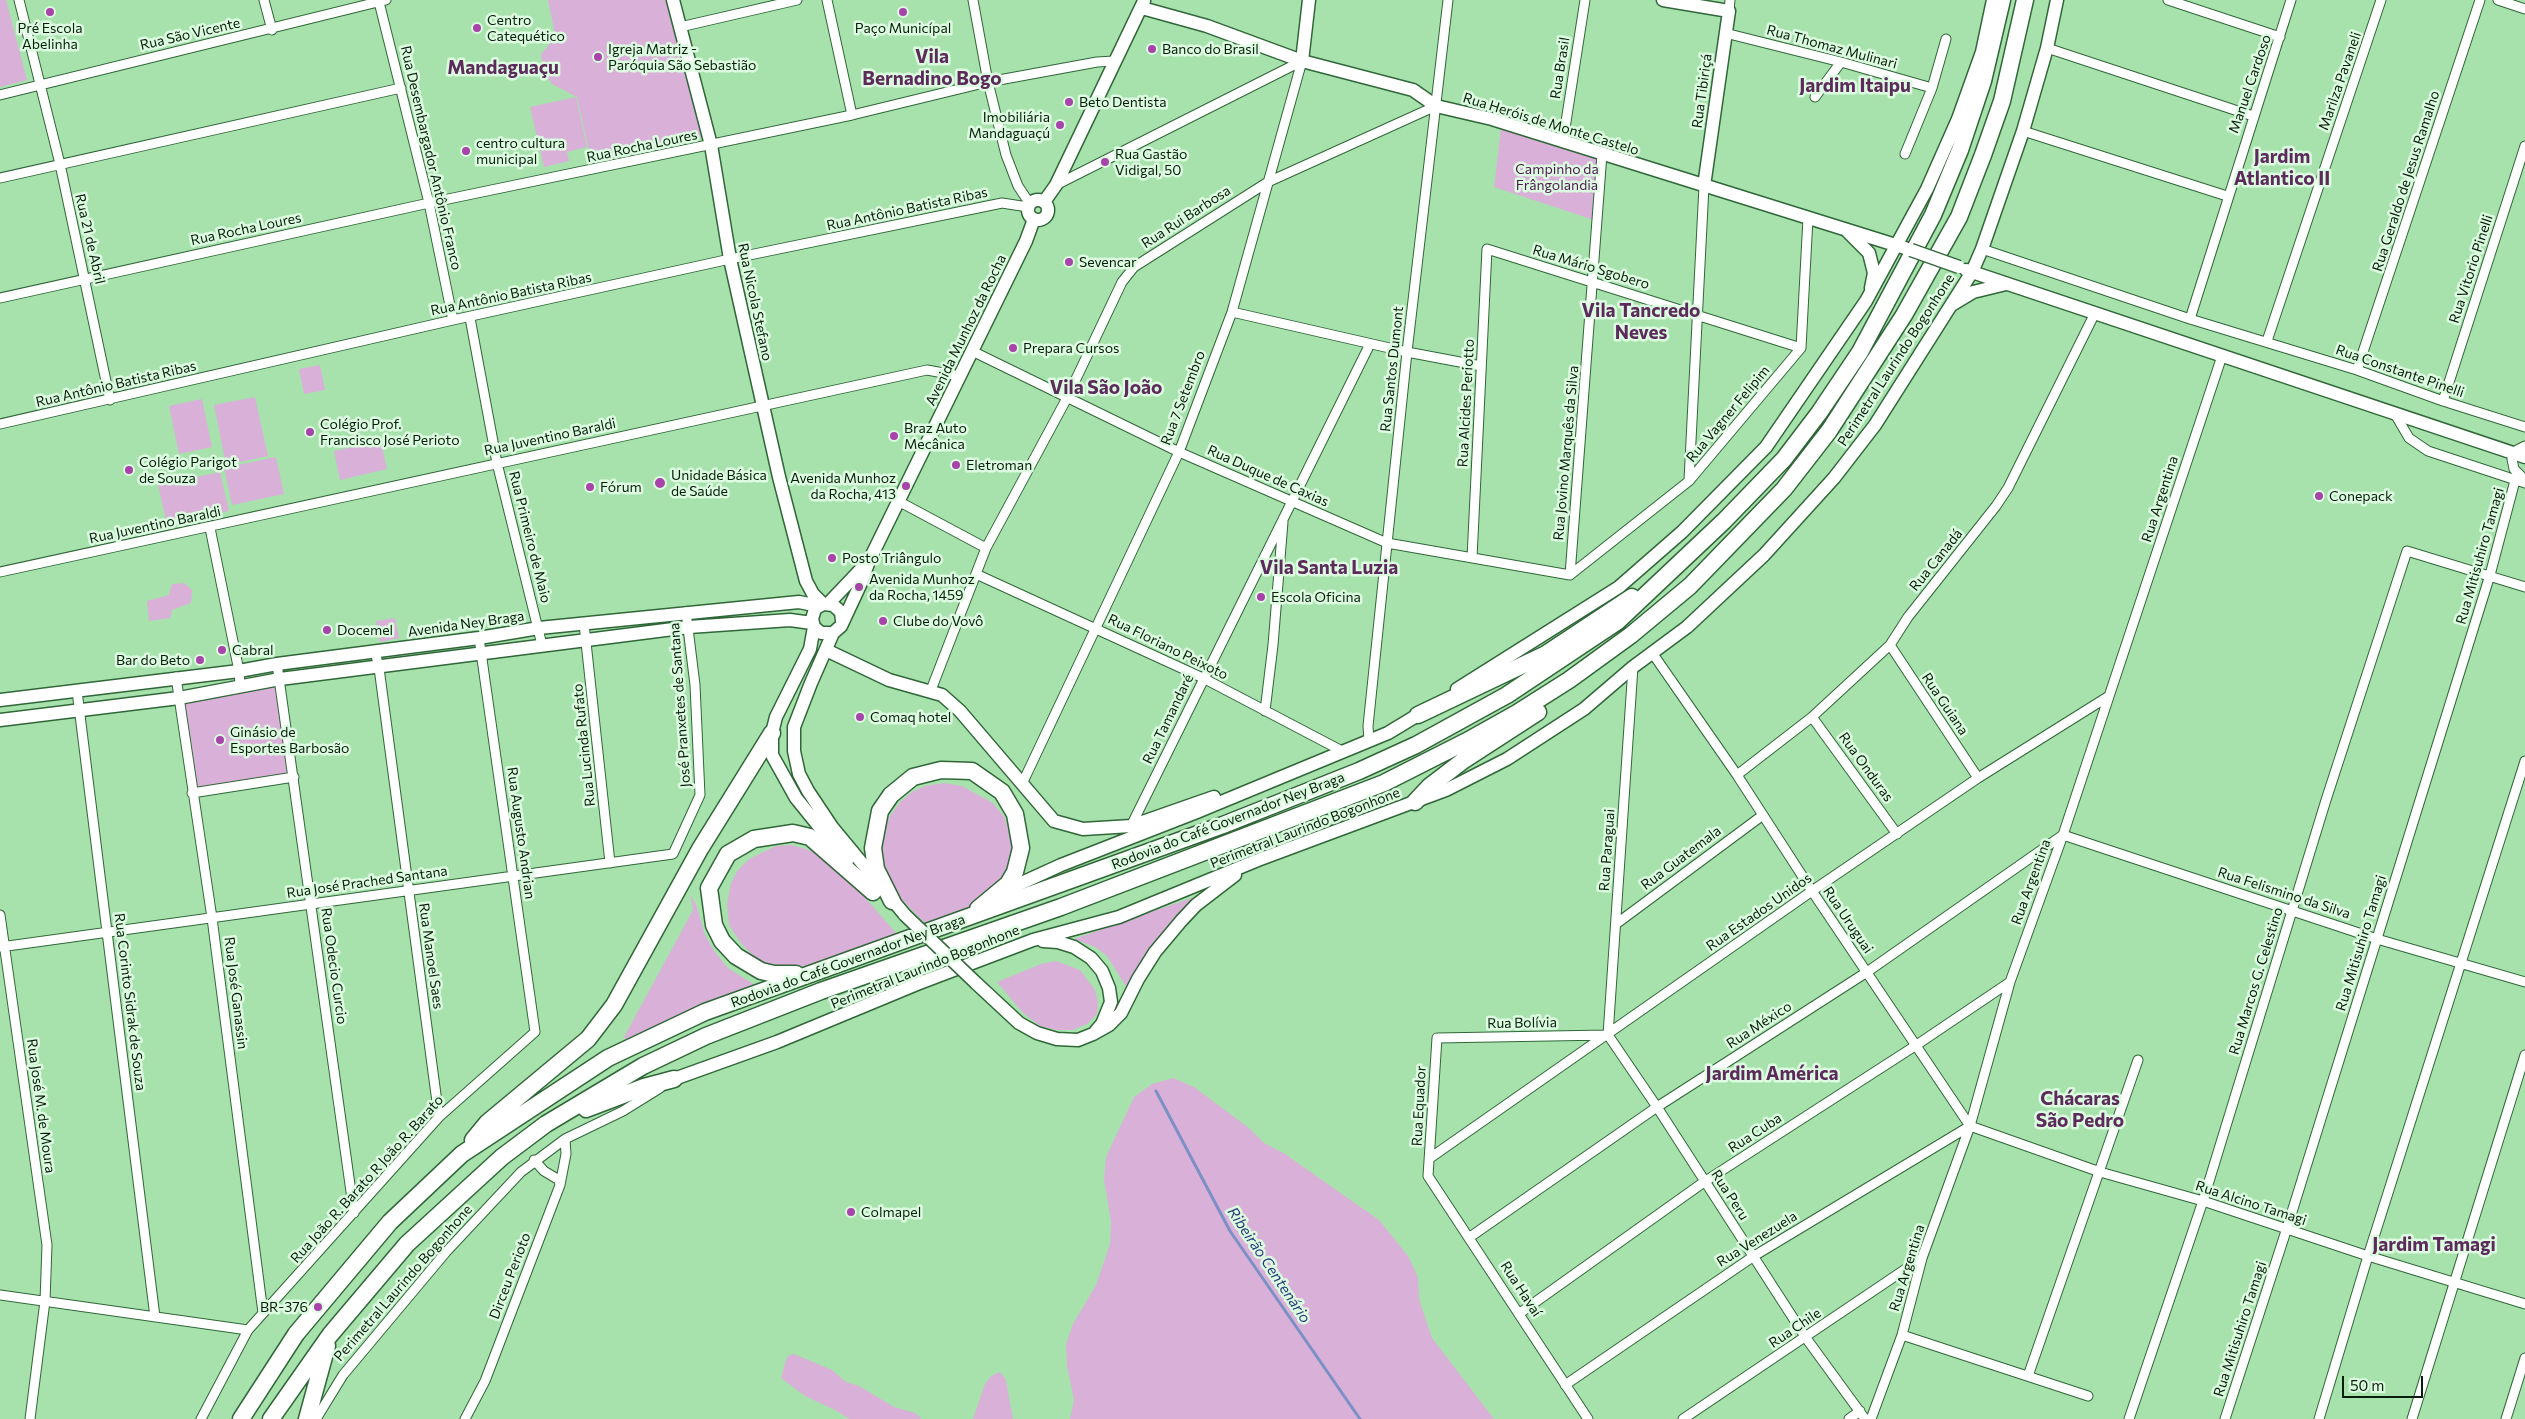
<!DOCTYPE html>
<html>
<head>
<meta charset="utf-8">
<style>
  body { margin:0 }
  #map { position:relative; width:2525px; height:1419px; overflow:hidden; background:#a7e2ad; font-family:Commissioner,sans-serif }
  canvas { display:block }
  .scale { position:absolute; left:2342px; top:1376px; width:81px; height:22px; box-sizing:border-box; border:2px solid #071e0a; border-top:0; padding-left:6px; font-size:15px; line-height:18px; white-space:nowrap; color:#071e0a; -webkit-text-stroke:4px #ddfbe0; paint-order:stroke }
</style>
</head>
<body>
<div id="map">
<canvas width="2525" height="1419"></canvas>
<div class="scale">50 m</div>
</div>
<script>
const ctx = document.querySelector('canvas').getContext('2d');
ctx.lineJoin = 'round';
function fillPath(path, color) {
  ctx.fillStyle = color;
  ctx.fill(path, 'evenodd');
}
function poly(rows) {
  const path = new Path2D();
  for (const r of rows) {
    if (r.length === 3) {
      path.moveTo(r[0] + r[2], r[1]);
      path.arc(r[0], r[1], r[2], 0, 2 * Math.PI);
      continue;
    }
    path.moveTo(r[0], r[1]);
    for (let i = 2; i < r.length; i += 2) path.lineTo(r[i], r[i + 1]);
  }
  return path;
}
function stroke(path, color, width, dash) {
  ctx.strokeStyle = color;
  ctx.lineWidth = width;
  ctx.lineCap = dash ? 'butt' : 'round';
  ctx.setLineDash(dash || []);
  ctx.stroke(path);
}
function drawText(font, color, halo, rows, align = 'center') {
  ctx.font = font + ' Commissioner,sans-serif';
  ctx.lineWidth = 5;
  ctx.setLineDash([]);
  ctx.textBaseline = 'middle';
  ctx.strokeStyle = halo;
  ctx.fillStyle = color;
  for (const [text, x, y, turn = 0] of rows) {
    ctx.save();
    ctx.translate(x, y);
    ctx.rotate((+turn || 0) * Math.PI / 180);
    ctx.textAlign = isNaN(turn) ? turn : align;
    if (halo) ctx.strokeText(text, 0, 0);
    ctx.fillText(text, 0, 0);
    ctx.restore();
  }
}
const green = poly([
  [0,0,6,0,27,80,0,87],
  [548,0,670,0,692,79,701,137,592,164,577,97,552,84,544,73,541,54,554,39,555,34],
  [576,97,587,147,567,152,569,161,544,167,530,107],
  [1501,128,1599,158,1594,220,1494,187],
  [320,365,325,390,304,394,299,369],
  [255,397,268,456,226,465,214,405],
  [202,399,212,447,179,454,169,406],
  [381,441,387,469,340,480,334,451],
  [276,457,284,494,232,505,224,468],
  [220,472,229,511,167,524,158,485],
  [184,583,192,590,191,603,172,610,170,618,149,621,147,601,169,595,172,584],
  [395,618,399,638,380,642,376,621],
  [278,683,292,775,194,790,181,699],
  [944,783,962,786,993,803,1005,818,1013,849,1006,874,991,894,970,907,929,927,902,900,888,877,882,863,881,834,888,819,900,802,912,792,925,786],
  [792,845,809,850,824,858,852,883,897,934,820,962,788,970,775,970,754,957,740,942,729,925,727,904,731,883,738,870,749,859,776,846],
  [690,894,697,907,705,935,715,952,728,968,755,985,747,991,702,1005,669,1020,629,1044,624,1037,693,910],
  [1200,895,1127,988,1107,956,1095,947,1074,939],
  [1056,961,1080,970,1095,990,1098,1002,1097,1014,1087,1024,1073,1030,1057,1030,1040,1026,1023,1013,997,982,1041,964],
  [1173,1078,1194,1087,1249,1128,1264,1143,1285,1154,1379,1220,1408,1256,1418,1277,1419,1299,1432,1338,1494,1419,1070,1419,1074,1400,1067,1366,1066,1344,1073,1324,1096,1285,1110,1244,1111,1222,1104,1179,1106,1157,1134,1097,1152,1084],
  [794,1354,832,1370,846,1382,859,1386,894,1407,915,1413,922,1419,849,1419,835,1410,805,1396,781,1378,786,1360,788,1356],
  [1000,1372,1006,1380,1013,1419,973,1419,985,1384,991,1376]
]);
const stream = poly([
  [1156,1091,1230,1231,1360,1419]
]);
const street = poly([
  [19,0,60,164,110,400],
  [264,0,272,30],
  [827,0,852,115],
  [973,0,988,82,1006,155,1018,186,1030,204],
  [2168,0,2280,37],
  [2498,0,2525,9],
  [379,2,429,203,453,320],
  [1729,11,1730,0],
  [680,27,797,0],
  [1725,33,1841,62,1932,88],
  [2047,48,2253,116],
  [0,95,386,0],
  [1815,97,1841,62],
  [2023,131,2227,196],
  [1563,141,1585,0],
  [1905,154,1932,88,1946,39],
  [0,178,401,88],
  [1056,185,1302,61],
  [1982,249,2190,319,2357,370,2443,401,2525,427],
  [0,298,429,203,852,115,988,82,1097,62,1114,61],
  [1232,312,1407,352,1481,366],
  [470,318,497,463,542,645],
  [2190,319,2291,0],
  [2267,341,2381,0],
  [972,351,1179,452,1387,543,1570,575],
  [2357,370,2480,0],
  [2443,401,2525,146],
  [2395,414,2409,438,2428,451,2525,483],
  [0,424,453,320,730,259,1002,203,1028,207],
  [2521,476,2514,469,2512,459,2517,450,2525,446],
  [1689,480,1704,186],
  [898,501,986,548],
  [210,528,239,671,240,686],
  [1472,558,1487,249,1801,348],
  [0,572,927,370,960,376],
  [976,574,1203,678,1344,752],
  [1570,575,1689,481,1801,348,1808,218],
  [1570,575,1602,154],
  [584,624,610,863],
  [1890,645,1978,778],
  [375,651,379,668,439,1117],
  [1653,654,1737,775,1812,891,1970,1126],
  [277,664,354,1213],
  [176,677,212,918,263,1313],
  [931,690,986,548,1067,398,1122,282,1134,267,1268,182,1436,106],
  [77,691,155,1317],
  [1265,711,1273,645,1283,522],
  [1812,717,1897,834],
  [1369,741,1368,726,1407,352,1448,0],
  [1737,775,1812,717,1890,645,1908,617,1996,506,2008,488,2095,313],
  [1022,784,1179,452,1232,312,1302,61],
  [192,793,294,777],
  [1131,826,1370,344],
  [0,915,47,1245,45,1301,30,1419],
  [1616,924,1763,815],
  [0,947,673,854,700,795,695,685,686,612],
  [1608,1035,1657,1107,1806,1338,1865,1419],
  [1608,1035,1633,667],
  [1970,1126,2100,1172,2203,1201,2368,1256,2525,1304],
  [1430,1158,1812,891,1978,778,2109,696],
  [534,1160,544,1171,559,1180,560,1185],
  [1470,1237,1657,1107,1867,972,2063,835,2377,939,2525,982],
  [0,1295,248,1330],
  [1520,1313,1704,1182,1915,1046,2010,982],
  [1902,1335,2088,1396],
  [2028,1376,2138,1060],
  [1565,1385,1754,1256,1970,1126],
  [201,1419,248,1330,439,1117,535,1032,479,638],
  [316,1419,343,1375,446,1252,521,1172,565,1139,623,1111,660,1088],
  [465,1419,485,1381,560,1185,566,1154,565,1139],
  [1588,1419,1428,1176,1437,1038,1607,1035],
  [1683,1419,1922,1258],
  [1849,1419,1860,1411],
  [1871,1419,1902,1335,1922,1258,1970,1126,2010,982,2063,835,2222,356],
  [2129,1419,2203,1201,2326,800,2407,551,2525,587],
  [2225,1419,2287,1228,2490,575,2517,473],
  [2319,1419,2368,1256,2525,761],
  [2412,1419,2525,1055],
  [2506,1419,2525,1358]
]);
const secondary = poly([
  [673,0,711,145,730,259,779,477,806,581,813,594,823,604],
  [1663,0,1729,11,1704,186],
  [1142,8,1207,26,1302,61,1413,90,1436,106,1492,119,1905,248],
  [1302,61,1309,0],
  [1038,210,10],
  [1044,202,1056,185,1144,1],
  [1848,232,1869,253,1874,273,1871,288],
  [1966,270,2525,457],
  [1953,304,1973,292,2006,284],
  [828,604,867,563],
  [814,627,810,649,776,717,772,733,772,755,796,798,847,861],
  [833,633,821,633,814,627,812,619,815,609,823,604,833,605,841,612,842,621],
  [826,650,889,680,942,695,960,711,1054,821,1083,829,1131,826,1214,797],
  [1457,689,1619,587,1682,532,1766,447,1866,301,1927,189,1958,119,1982,52,1993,0],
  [0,700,239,671,277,664,479,638,539,628,799,602,819,606],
  [0,720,179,698,280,679,689,627,790,620,812,623],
  [1004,891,1061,865,1197,812,1388,733,1426,710],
  [905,915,832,827,808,791,799,774,794,751,794,727,811,683,833,633,841,626,861,583,869,561,1026,241,1034,219],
  [1043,941,1058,942,1074,947,1091,958,1102,971,1109,988,1111,1002,1102,1024,1096,1031],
  [976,983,1019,1023,1037,1033,1057,1039,1078,1040,1093,1034,1109,1025,1121,1013,1138,979,1155,952,1181,921,1196,905,1235,875],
  [674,1079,777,1042,917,984,1033,940,1119,917,1258,860,1446,790,1507,759,1584,709,1633,667,1687,627,1764,555,1834,478,1875,425,1972,272,1982,249,2023,131,2047,48,2057,0]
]);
const highway = poly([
  [1418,715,1546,654,1632,597],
  [1415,802,1430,786,1464,760,1538,712],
  [892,901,876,869,873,848,880,811,891,795,913,777,941,770,972,771,1002,792,1015,814,1021,848,1015,872,1008,884,978,909],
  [796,974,774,974,761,971,736,956,722,941,714,925,709,888,728,854,754,839,793,833,810,837,873,892],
  [586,1109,644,1087,674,1079],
  [473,1140,487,1123,588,1039,614,1005,700,849,772,733],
  [241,1419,296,1334,390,1222,462,1154,608,1058,705,1012,1223,825,1359,771,1416,745,1507,695,1618,621,1724,521,1784,459,1819,413,1860,352,1933,215,1960,150,1983,81,2002,0],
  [271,1419,330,1335,407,1244,502,1157,546,1124,643,1066,706,1036,821,991,1061,907,1384,783,1467,741,1517,713,1569,680,1631,635,1690,586,1784,489,1829,431,1904,315,1959,217,1983,155,2002,101,2025,0],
  [307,1419,327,1346]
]);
const secondaryBridge = poly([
  [1911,250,1959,267],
  [905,915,976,983]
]);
const markers = [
  [50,12,5,"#a743a9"],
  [903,12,5,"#a743a9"],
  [477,28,5,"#a743a9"],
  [1152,49,5,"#a743a9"],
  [598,57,5,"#a743a9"],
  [1069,102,5,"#a743a9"],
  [1060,125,5,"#a743a9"],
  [466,151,5,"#a743a9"],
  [1105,162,5,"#a743a9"],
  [1069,262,5,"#a743a9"],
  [1013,348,5,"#a743a9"],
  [310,432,5,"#a743a9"],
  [894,436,5,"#a743a9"],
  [956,465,5,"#a743a9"],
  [129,470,5,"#a743a9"],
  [660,483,6,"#a743a9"],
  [906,486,5,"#a743a9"],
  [590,487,5,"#a743a9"],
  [2319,496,5,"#a743a9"],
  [832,558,5,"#a743a9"],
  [859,587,5,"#a743a9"],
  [1261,597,5,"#a743a9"],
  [883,621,5,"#a743a9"],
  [327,630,5,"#a743a9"],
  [222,650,5,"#a743a9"],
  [200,660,5,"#a743a9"],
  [860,717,5,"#a743a9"],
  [220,740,5,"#a743a9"],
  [851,1212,5,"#a743a9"],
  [318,1307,5,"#a743a9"]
];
const poiNames = [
  ["Centro",487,20],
  ["Catequético",487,36],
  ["Pré Escola",50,28,"center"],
  ["Abelinha",50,44,"center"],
  ["Paço Municípal",903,28,"center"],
  ["Igreja Matriz -",608,49],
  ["Paróquia São Sebastião",608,65],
  ["Banco do Brasil",1162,49],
  ["Beto Dentista",1079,102],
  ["Imobiliária",1050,117,"right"],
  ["Mandaguaçú",1050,133,"right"],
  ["centro cultura",476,143],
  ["municipal",476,159],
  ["Rua Gastão",1115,154],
  ["Vidigal, 50",1115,170],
  ["Sevencar",1079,262],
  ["Prepara Cursos",1023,348],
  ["Colégio Prof.",320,424],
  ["Francisco José Perioto",320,440],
  ["Braz Auto",904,428],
  ["Mecânica",904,444],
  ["Colégio Parigot",139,462],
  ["de Souza",139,478],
  ["Eletroman",966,465],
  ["Unidade Básica",671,475],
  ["de Saúde",671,491],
  ["Avenida Munhoz",896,478,"right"],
  ["da Rocha, 413",896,494,"right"],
  ["Fórum",600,487],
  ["Conepack",2329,496],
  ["Posto Triângulo",842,558],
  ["Avenida Munhoz",869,579],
  ["da Rocha, 1459",869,595],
  ["Escola Oficina",1271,597],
  ["Clube do Vovô",893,621],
  ["Docemel",337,630],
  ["Cabral",232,650],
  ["Bar do Beto",190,660,"right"],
  ["Comaq hotel",870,717],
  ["Ginásio de",230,732],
  ["Esportes Barbosão",230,748],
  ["Colmapel",861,1212],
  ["BR-376",308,1307,"right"]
];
const streetNames = [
  ["Rua São Vicente",190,34,-13],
  ["Rua Thomaz Mulinari",1832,47,15],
  ["Rua Brasil",1560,68,-81],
  ["Marilza Pavaneli",2340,81,-71],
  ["Manuel Cardoso",2250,84,-71],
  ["Rua Tibiriçá",1702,91,-82],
  ["Rua Heróis de Monte Castelo",1551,124,17],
  ["Rua Rocha Loures",642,146,-12],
  ["Rua Desembargador Antônio Franco",431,158,77],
  ["Rua Geraldo de Jesus Ramalho",2406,181,-72],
  ["Rua Antônio Batista Ribas",907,209,-12],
  ["Rua Rui Barbosa",1186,217,-33],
  ["Rua Rocha Loures",246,229,-12],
  ["Rua 21 de Abril",90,239,77],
  ["Rua Mário Sgobero",1591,267,17],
  ["Rua Vitorio Pinelli",2471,269,-72],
  ["Rua Antônio Batista Ribas",511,294,-12],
  ["Rua Nicola Stefano",755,302,78],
  ["Avenida Munhoz da Rocha",966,330,-64],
  ["Perimetral Laurindo Bogonhone",1896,360,-57],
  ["Rua Santos Dumont",1392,369,-84],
  ["Rua Constante Pinelli",2400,371,19],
  ["Rua Antônio Batista Ribas",116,384,-13],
  ["Rua 7 Setembro",1183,398,-69],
  ["Rua Alcides Periotto",1466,403,-87],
  ["Rua Vagner Felipim",1728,414,-50],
  ["Rua Juventino Baraldi",550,437,-12],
  ["Rua Jovino Marquês da Silva",1566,453,-85],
  ["Rua Duque de Caxias",1268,476,24],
  ["Rua Argentina",2160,499,-72],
  ["Rua Juventino Baraldi",155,525,-12],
  ["Rua Primeiro de Maio",530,537,76],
  ["Rua Mitisuhiro Tamagi",2480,556,-74],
  ["Rua Canadá",1936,560,-51],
  ["Avenida Ney Braga",466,624,-8],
  ["Rua Floriano Peixoto",1168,647,26],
  ["Rua Guiana",1945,704,56],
  ["José Pranxetes de Santana",680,705,-94],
  ["Rua Tamandaré",1168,719,-64],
  ["Rua Lucinda Rufato",584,745,-96],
  ["Rua Onduras",1866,767,54],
  ["Rodovia do Café Governador Ney Braga",1228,821,-21],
  ["Perimetral Laurindo Bogonhone",1305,828,-21],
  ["Rua Augusto Andrian",521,833,82],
  ["Rua Paraguai",1607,850,-86],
  ["Rua Guatemala",1681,858,-37],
  ["Rua José Prached Santana",367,882,-8],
  ["Rua Argentina",2031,882,-70],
  ["Rua Felismino da Silva",2284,893,18],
  ["Rua Estados Unidos",1759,912,-35],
  ["Rua Uruguai",1848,920,56],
  ["Rua Mitisuhiro Tamagi",2361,943,-73],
  ["Rua Manoel Saes",431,956,82],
  ["Rodovia do Café Governador Ney Braga",848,961,-20],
  ["Rua Odecio Curcio",334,966,82],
  ["Perimetral Laurindo Bogonhone",925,967,-22],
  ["Rua Marcos G. Celestino",2256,981,-73],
  ["Rua José Ganassin",236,993,83],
  ["Rua Corinto Sidrak de Souza",130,1002,83],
  ["Rua Bolívia",1522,1023,-1],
  ["Rua México",1759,1025,-33],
  ["Rua José M. de Moura",41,1106,82],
  ["Rua Equador",1419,1106,-87],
  ["Rua Cuba",1755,1133,-33],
  ["Rua João R. Barato R João R. Barato",367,1179,-48],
  ["Rua Peru",1730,1195,57],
  ["Rua Alcino Tamagi",2251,1203,18],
  ["Rua Venezuela",1757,1239,-32],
  ["Rua Argentina",1907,1268,-73],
  ["Dirceu Perioto",510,1276,-69],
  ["Perimetral Laurindo Bogonhone",403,1283,-49],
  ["Rua Havaí",1521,1289,57],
  ["Rua Chile",1795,1328,-34],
  ["Rua Mitisuhiro Tamagi",2240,1329,-72]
];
const parkNames = [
  ["Campinho da",1557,169],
  ["Frângolandia",1557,185]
];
const waterNames = [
  ["Ribeirão Centenário",1269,1265,56]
];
const districtNames = [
  ["Vila",932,57],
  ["Bernadino Bogo",932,79],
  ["Mandaguaçu",503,68],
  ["Jardim Itaipu",1855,86],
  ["Jardim",2282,157],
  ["Atlantico II",2282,179],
  ["Vila Tancredo",1641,311],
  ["Neves",1641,333],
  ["Vila São João",1106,388],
  ["Vila Santa Luzia",1329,568],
  ["Jardim América",1772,1074],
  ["Chácaras",2080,1099],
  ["São Pedro",2080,1121],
  ["Jardim Tamagi",2434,1245]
];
fillPath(green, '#d9b0d8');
stroke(stream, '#7b90c4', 3);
stroke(street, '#306738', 11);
stroke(secondary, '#306738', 15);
stroke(highway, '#306738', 19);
stroke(street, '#fff', 9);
stroke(secondary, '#fff', 12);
stroke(highway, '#fff', 16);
stroke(secondaryBridge, '#306738', 15, []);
stroke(secondaryBridge, '#fff', 12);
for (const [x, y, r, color] of markers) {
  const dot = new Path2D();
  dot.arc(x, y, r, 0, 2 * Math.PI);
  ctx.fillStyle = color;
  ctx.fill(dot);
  stroke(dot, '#ddfbe0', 2);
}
drawText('14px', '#071e0a', '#ddfbe0', poiNames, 'left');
drawText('14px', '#071e0a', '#ddfbe0', streetNames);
drawText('14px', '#4f1750', '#ddfbe0', parkNames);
drawText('italic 15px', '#263b7b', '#ddfbe0', waterNames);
drawText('bold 19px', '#5c2b5c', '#ddfbe0', districtNames);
</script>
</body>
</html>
